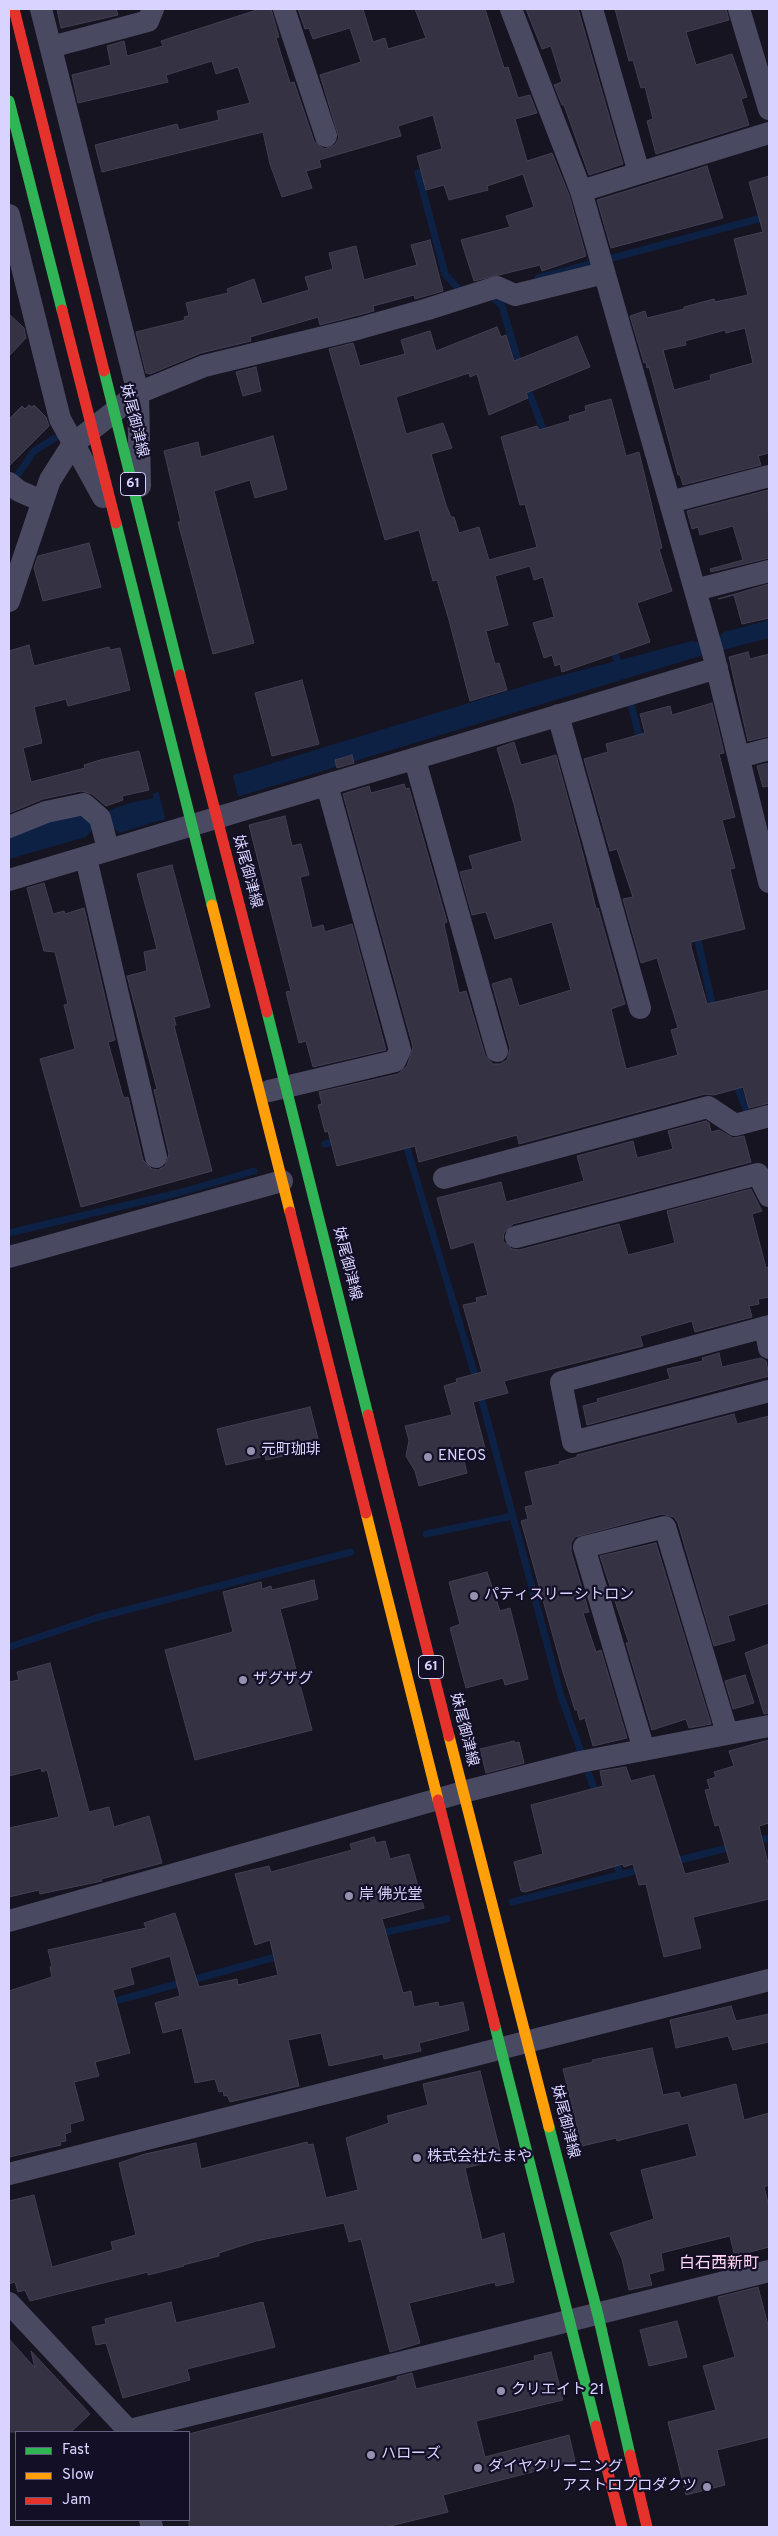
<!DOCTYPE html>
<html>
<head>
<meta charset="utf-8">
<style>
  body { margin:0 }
  #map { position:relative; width:778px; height:2536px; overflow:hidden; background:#161421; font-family:Overpass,sans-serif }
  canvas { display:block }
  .frame { position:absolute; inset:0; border:10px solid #d9d4ff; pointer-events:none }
  .legend { position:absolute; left:15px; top:2431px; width:175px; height:90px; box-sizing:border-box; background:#130f26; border:1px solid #625e7d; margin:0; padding:6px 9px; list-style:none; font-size:15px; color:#d9d4ff }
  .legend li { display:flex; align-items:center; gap:10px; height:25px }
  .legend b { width:25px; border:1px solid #625e7d }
</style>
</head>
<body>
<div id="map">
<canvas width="778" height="2536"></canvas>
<div class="frame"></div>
<ul class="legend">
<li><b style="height:6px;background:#30b455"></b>Fast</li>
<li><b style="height:6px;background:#ff9f0a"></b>Slow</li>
<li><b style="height:6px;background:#e5322d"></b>Jam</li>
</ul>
</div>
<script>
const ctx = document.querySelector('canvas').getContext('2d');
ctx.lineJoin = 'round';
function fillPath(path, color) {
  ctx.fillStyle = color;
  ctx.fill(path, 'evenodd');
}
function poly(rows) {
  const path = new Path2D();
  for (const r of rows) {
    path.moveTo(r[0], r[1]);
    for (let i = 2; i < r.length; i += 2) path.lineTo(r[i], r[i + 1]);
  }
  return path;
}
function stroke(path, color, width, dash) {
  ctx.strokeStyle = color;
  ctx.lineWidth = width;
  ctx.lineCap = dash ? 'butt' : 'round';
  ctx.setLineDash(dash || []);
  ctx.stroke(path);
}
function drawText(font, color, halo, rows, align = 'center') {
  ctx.font = font + ' Overpass,"Noto Sans JP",sans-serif';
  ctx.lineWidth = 4.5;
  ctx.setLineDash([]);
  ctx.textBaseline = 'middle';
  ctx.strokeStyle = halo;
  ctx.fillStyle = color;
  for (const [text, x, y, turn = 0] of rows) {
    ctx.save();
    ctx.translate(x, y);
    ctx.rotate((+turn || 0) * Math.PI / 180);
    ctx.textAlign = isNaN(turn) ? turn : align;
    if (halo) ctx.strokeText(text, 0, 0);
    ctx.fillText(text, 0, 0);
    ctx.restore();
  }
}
const water = poly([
  [769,620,769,638,700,656,119,833,108,823,96,826,86,837,9,859,9,832,47,815,106,817,110,810,130,803,153,798,153,793,237,774,544,680,692,641,698,642,719,637,724,632]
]);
const pier = poly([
  [232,772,239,800,166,822,158,789]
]);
const stream = poly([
  [418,173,445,274,463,294],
  [538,278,769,216],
  [494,298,502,306,520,367],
  [526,384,546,437],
  [12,483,34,451,55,438],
  [612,645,620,668],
  [631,705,641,742],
  [696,932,714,1012],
  [735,1080,747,1112],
  [405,1141,477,1382],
  [325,1144,338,1141],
  [9,1233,178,1193,254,1171],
  [480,1393,561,1696,597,1797],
  [426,1534,513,1516],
  [9,1647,99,1617,351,1552],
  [755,1841,769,1838],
  [615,1858,620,1875],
  [672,1862,735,1846],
  [512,1902,643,1869],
  [377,1934,447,1919],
  [108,2003,283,1955]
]);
const building = poly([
  [57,9,116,9,118,15,61,28,57,9],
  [260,9,271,9,279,37,276,38,290,83,294,82,314,141,324,149,335,145,339,138,320,75,361,62,350,28,313,39,309,28,305,29,298,9,363,9,373,42,385,38,388,49,426,38,415,9,485,9,504,68,508,67,518,98,530,95,537,113,515,119,527,161,552,153,569,195,586,256,542,271,540,265,474,281,461,240,510,227,506,216,534,207,523,174,487,186,488,190,449,200,444,185,426,190,417,156,442,149,433,115,398,126,401,136,319,160,321,167,306,171,312,188,282,197,270,164,263,132,102,172,95,145,177,124,179,130,219,120,217,111,250,103,238,67,216,74,212,61,166,75,168,82,78,103,72,75,111,65,107,46,124,41,127,56,163,46,161,41,260,9],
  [526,9,578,9,623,164,589,175,564,105,562,105,554,85,562,82,551,46,542,49,526,9],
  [615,9,726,9,729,20,686,32,696,65,732,54,747,97,741,99,749,125,656,154,647,121,653,119,645,87,641,88,633,60,629,61,615,9],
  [707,166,723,218,611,248,597,200,707,166],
  [769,176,769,453,758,456,761,465,683,485,680,475,678,475,649,367,647,368,646,362,644,363,630,316,645,311,647,318,684,309,684,307,714,299,715,302,748,295,734,239,763,232,749,182,769,176],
  [745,328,753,363,710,375,711,380,674,390,663,350,686,345,685,341,725,330,726,333,745,328],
  [430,240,443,291,415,299,414,295,373,306,374,311,320,325,318,317,250,337,251,341,201,353,150,374,146,373,136,332,185,320,184,317,189,316,186,303,228,293,227,289,254,279,262,304,309,290,305,277,333,269,329,253,356,246,364,280,417,265,411,245,430,240],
  [9,314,24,328,26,338,9,356,9,314],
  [497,327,501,337,506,335,514,361,577,336,590,367,526,393,528,398,489,415,477,374,470,377,469,373,396,397,406,434,443,423,452,448,431,454,446,505,451,517,454,517,459,533,479,527,489,560,537,547,525,504,520,505,501,437,537,426,539,430,570,421,569,416,586,411,585,406,611,399,626,456,639,452,662,548,659,549,672,591,637,603,650,642,562,672,560,664,555,666,552,655,544,658,533,623,554,617,543,577,534,580,530,566,495,576,508,625,486,631,495,664,499,663,507,690,470,701,449,620,437,580,433,581,419,530,385,540,329,349,353,343,360,366,405,354,401,340,430,331,436,351,497,327],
  [256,367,261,391,243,396,236,372,256,367],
  [29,405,32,407,34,405,46,417,49,426,9,466,9,419,22,406,25,409,29,405],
  [273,436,287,489,255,498,250,480,214,491,254,643,213,654,178,522,181,522,164,451,198,442,201,457,273,436],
  [768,490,769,558,711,572,710,569,743,560,733,526,700,535,698,527,692,529,687,511,768,490],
  [89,543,101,587,43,601,34,568,38,556,89,543],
  [769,584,769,618,742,624,734,595,718,599,769,584],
  [29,645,34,666,109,647,110,650,120,648,130,690,68,706,66,699,34,707,42,743,23,748,31,782,85,768,84,765,100,760,139,751,149,790,122,796,123,800,106,806,92,794,81,791,43,799,9,813,9,651,29,645],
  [748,652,750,659,769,654,769,736,748,741,729,657,748,652],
  [302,680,319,744,272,756,255,693,302,680],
  [712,703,724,753,719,754,735,817,722,820,735,868,730,869,745,929,691,942,691,947,707,1004,769,990,769,1103,749,1108,743,1087,714,1095,705,1094,519,1144,517,1135,419,1162,415,1146,337,1166,328,1131,325,1132,318,1105,322,1104,319,1092,398,1074,407,1066,413,1047,343,794,369,786,371,793,404,784,406,789,409,788,447,922,444,924,459,993,466,991,485,1055,493,1064,500,1064,507,1060,510,1048,492,984,511,978,519,1006,571,990,552,922,495,939,486,912,472,915,460,872,473,869,469,856,522,841,514,804,497,748,514,742,521,765,556,755,584,858,596,909,598,908,625,1004,611,1009,626,1069,678,1055,671,1030,678,1028,657,958,641,963,623,899,633,897,617,849,610,851,584,759,608,752,606,744,645,733,640,714,670,706,672,715,712,703],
  [352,755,354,763,337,768,335,760,352,755],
  [769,763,769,786,763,787,757,766,769,763],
  [285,816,292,846,301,844,309,875,300,877,312,928,323,925,325,932,352,924,386,1050,313,1067,306,1041,299,1043,286,992,291,991,249,825,285,816],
  [172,865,210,1007,174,1017,176,1025,174,1026,212,1171,81,1207,40,1059,75,1049,64,1005,68,1004,55,952,44,951,27,888,44,883,53,914,64,911,65,914,84,908,115,1040,108,1042,122,1093,124,1098,128,1097,143,1160,152,1169,158,1170,165,1166,169,1154,154,1090,157,1089,127,976,147,971,144,952,157,949,137,874,172,865],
  [706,1121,709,1123,711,1132,719,1130,733,1138,744,1136,751,1162,513,1224,504,1233,503,1241,512,1249,519,1250,619,1224,628,1255,675,1243,667,1211,751,1189,762,1211,752,1214,766,1268,769,1267,769,1297,758,1299,759,1304,749,1306,752,1317,695,1332,692,1321,640,1336,643,1346,504,1381,508,1393,473,1402,485,1448,462,1453,467,1473,419,1486,415,1471,406,1456,409,1440,405,1426,452,1415,444,1386,457,1382,456,1379,482,1372,463,1305,477,1302,476,1298,488,1295,474,1242,451,1249,437,1198,501,1182,506,1202,584,1181,577,1156,633,1141,637,1158,673,1149,668,1131,706,1121],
  [719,1353,722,1367,761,1358,766,1361,769,1376,587,1425,583,1406,598,1402,597,1399,670,1379,667,1369,703,1361,702,1358,719,1353],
  [310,1407,320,1447,266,1460,265,1456,226,1465,217,1429,310,1407],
  [734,1414,737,1424,769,1416,769,1603,728,1616,735,1640,714,1646,678,1523,674,1517,662,1514,575,1537,571,1543,571,1551,589,1612,583,1613,596,1652,601,1650,627,1738,593,1746,585,1718,580,1720,577,1710,575,1710,563,1672,521,1521,528,1519,525,1507,533,1505,525,1472,560,1464,559,1462,577,1457,577,1455,734,1414],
  [656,1543,711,1724,689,1728,686,1719,652,1730,626,1643,629,1643,600,1556,656,1543],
  [487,1572,500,1611,510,1608,528,1679,505,1685,503,1678,466,1688,450,1628,460,1624,449,1582,487,1572],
  [314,1580,318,1599,280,1609,312,1730,195,1760,165,1650,233,1632,223,1592,261,1582,262,1589,271,1586,272,1590,314,1580],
  [769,1644,769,1713,764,1714,745,1653,769,1644],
  [50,1663,89,1812,109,1807,114,1827,149,1816,162,1863,101,1879,102,1881,97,1882,40,1894,39,1890,9,1897,9,1828,59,1817,47,1770,42,1772,41,1768,9,1776,9,1682,19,1680,17,1672,50,1663],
  [745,1675,754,1703,733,1709,725,1681,745,1675],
  [769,1740,769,1823,759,1826,769,1868,769,1899,693,1917,701,1948,664,1957,646,1884,639,1885,633,1864,624,1867,623,1864,525,1892,521,1891,514,1862,543,1854,531,1805,603,1786,600,1771,626,1767,631,1781,654,1775,685,1874,730,1863,719,1825,715,1826,705,1790,710,1789,707,1780,716,1777,714,1772,734,1766,729,1751,769,1740],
  [514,1741,515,1743,519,1742,524,1763,486,1773,480,1749,514,1741],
  [374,1837,376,1843,385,1841,390,1859,409,1854,424,1908,382,1919,403,1993,411,1991,414,2007,438,2002,439,2007,463,2002,469,2030,419,2043,421,2051,384,2059,383,2054,329,2066,321,2033,288,2040,299,2086,230,2102,227,2095,224,2096,223,2091,219,2092,215,2079,195,2083,182,2028,163,2033,155,2003,180,1996,170,1956,130,1968,134,1984,113,1990,130,2053,95,2062,99,2076,74,2082,84,2120,70,2124,71,2132,65,2134,66,2141,60,2142,61,2145,9,2157,9,1991,52,1977,50,1967,52,1966,48,1950,146,1928,144,1923,175,1913,199,1987,237,1979,238,1985,278,1975,270,1940,255,1945,235,1874,269,1866,271,1872,352,1850,350,1844,374,1837],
  [731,2006,736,2021,769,2014,769,2042,733,2050,728,2036,676,2048,670,2020,731,2006],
  [652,2048,663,2095,679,2092,681,2098,736,2084,744,2120,769,2113,769,2185,764,2187,769,2207,769,2247,739,2255,738,2252,734,2253,730,2236,661,2253,664,2270,649,2274,652,2285,629,2290,622,2259,610,2233,654,2219,641,2170,697,2156,688,2123,617,2141,616,2138,582,2146,563,2069,593,2062,592,2060,652,2048],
  [480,2071,502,2159,465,2168,482,2240,504,2233,514,2282,496,2286,495,2282,409,2303,420,2343,390,2352,361,2239,349,2242,344,2223,256,2241,219,2253,219,2256,183,2265,184,2266,148,2275,148,2272,30,2301,25,2290,18,2292,15,2282,9,2284,9,2201,34,2195,52,2267,113,2250,111,2242,136,2235,119,2163,145,2154,196,2143,201,2169,307,2142,308,2145,313,2144,326,2198,358,2190,346,2138,389,2123,387,2116,428,2105,423,2084,480,2071],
  [758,2287,769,2329,769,2437,717,2450,725,2485,686,2495,668,2422,716,2410,703,2366,735,2357,718,2297,758,2287],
  [171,2302,176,2323,263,2302,275,2347,187,2369,190,2380,123,2398,106,2343,96,2345,92,2327,106,2324,105,2319,171,2302],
  [677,2321,687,2357,649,2366,640,2330,677,2321],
  [9,2339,35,2368,31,2351,90,2414,71,2432,9,2432,9,2339],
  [551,2352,563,2400,476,2421,485,2457,569,2435,575,2461,443,2495,448,2512,386,2527,189,2527,189,2434,397,2380,397,2377,412,2373,416,2389,535,2360,534,2356,551,2352]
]);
const street = poly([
  [41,9,138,393,140,486],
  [284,9,326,136],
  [511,9,581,191,713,653,769,882],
  [592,9,639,173],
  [739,9,769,109],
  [51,47,148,21,153,9],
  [581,191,769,133],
  [9,215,60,419,103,497],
  [9,483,19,491,42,501],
  [670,502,769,476],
  [695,590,769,571],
  [9,601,50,480,73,444,138,393,204,366,357,329,428,309,497,287,515,295,604,273],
  [558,715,640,1008],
  [739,757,769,749],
  [415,760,497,1051],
  [9,827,46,812,84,804,100,818,108,849],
  [86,858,156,1157],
  [9,880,717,668],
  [269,1091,395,1061,400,1050,327,785],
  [444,1178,708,1107,735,1125,769,1116],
  [516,1237,758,1174,769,1196],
  [9,1257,282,1181],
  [769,1326,561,1382,573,1442,769,1391],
  [765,1327,769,1348],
  [644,1750,584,1547,665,1527,727,1733],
  [9,1921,463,1792,580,1762,769,1726],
  [9,2174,769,1980],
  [9,2303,130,2432],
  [130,2430,769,2271],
  [150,2520,152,2527]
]);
const fast = poly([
  [9,101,62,310],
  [104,371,180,675],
  [116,523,212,905],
  [267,1012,368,1415],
  [495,2026,596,2426],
  [549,2127,598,2315,630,2455]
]);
const slow = poly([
  [212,905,290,1212],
  [366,1513,438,1800],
  [449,1736,549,2127]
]);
const jam = poly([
  [14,9,104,371],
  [62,310,116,523],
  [180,675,267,1012],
  [290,1212,366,1513],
  [368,1415,449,1736],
  [438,1800,495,2026],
  [596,2426,622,2527],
  [630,2455,647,2527]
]);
const markers = [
  [251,1451,5,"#9591b1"],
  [428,1457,5,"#9591b1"],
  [474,1596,5,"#9591b1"],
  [243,1680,5,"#9591b1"],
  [349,1896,5,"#9591b1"],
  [417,2158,5,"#9591b1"],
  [501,2391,5,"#9591b1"],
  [371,2455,5,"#9591b1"],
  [478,2468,5,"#9591b1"],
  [707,2487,5,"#9591b1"]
];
const shields = [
  [133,484,25],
  [431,1667,25]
];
const shieldNames = [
  ["61",133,484],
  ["61",431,1667]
];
const streetNames = [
  ["妹尾御津線",133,421,76],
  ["妹尾御津線",246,872,75],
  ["妹尾御津線",346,1264,76],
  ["妹尾御津線",463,1730,76],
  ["妹尾御津線",564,2122,76]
];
const poiNames = [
  ["元町珈琲",261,1451],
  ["ENEOS",438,1457],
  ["パティスリーシトロン",484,1596],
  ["ザグザグ",253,1680],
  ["岸 佛光堂",359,1896],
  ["株式会社たまや",427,2158],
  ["クリエイト 21",511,2391],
  ["ハローズ",381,2455],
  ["ダイヤクリーニング",488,2468],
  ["アストロプロダクツ",697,2487,"right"]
];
const neighbourhoodNames = [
  ["白石西新町",719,2265]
];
fillPath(water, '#0d2144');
fillPath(pier, '#161421');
stroke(stream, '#0d2144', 7);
fillPath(building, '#343243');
stroke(building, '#433f54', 1);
stroke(street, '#4a4962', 22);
stroke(fast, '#30b455', 11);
stroke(slow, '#ff9f0a', 11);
stroke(jam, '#e5322d', 11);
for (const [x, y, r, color] of markers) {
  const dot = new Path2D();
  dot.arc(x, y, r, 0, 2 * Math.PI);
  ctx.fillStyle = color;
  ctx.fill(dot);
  stroke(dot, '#130f26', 2);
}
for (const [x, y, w] of shields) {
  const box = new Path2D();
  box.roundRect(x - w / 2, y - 11.5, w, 23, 4);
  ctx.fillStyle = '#130f26';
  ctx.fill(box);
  stroke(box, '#d9d4ff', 1);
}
drawText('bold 14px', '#d9d4ff', null, shieldNames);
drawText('15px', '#d9d4ff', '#130f26', streetNames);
drawText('15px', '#d9d4ff', '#130f26', poiNames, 'left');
drawText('16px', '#ffd6f0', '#130f26', neighbourhoodNames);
</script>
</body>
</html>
